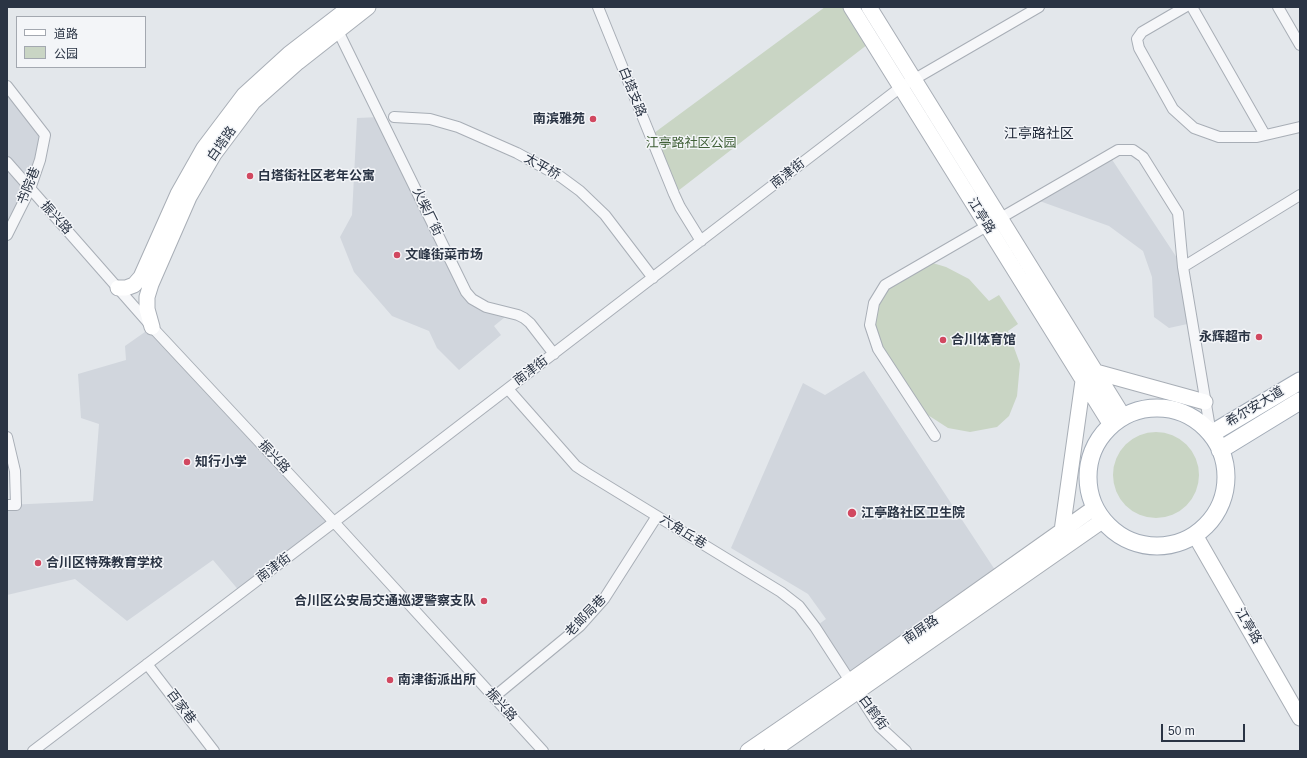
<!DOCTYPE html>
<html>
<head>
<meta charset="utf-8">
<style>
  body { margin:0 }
  #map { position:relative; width:1307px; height:758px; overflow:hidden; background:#e3e7eb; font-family:Arial,"Noto Sans SC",sans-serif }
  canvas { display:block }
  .frame { position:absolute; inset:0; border:8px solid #2a3444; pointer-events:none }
  .legend { position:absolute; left:16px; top:16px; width:130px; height:52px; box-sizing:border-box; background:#f3f5f8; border:1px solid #a3a8b0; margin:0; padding:5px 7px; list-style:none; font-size:12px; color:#2a3444 }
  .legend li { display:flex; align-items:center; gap:8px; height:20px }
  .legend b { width:20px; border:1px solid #a3a8b0 }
  .scale { position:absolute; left:1161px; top:724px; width:84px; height:18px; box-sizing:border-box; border:2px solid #2a3444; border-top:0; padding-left:5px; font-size:12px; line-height:14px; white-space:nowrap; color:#2a3444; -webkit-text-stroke:3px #f3f5f8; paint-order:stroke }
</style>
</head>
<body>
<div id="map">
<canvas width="1307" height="758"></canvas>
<div class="frame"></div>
<ul class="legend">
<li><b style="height:5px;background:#fff"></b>道路</li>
<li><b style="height:11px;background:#c9d5c4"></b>公园</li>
</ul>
<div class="scale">50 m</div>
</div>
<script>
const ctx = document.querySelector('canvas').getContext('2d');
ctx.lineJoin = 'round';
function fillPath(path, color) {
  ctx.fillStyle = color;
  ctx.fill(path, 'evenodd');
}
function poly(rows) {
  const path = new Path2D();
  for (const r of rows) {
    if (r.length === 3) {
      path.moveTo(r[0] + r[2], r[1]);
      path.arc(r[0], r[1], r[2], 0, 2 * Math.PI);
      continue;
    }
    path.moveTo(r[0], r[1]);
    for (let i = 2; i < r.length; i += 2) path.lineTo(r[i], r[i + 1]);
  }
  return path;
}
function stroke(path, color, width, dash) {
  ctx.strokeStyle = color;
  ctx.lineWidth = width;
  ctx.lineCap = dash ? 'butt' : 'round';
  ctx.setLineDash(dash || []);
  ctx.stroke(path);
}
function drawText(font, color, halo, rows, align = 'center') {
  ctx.font = font + ' Arial,"Noto Sans SC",sans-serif';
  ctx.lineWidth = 3;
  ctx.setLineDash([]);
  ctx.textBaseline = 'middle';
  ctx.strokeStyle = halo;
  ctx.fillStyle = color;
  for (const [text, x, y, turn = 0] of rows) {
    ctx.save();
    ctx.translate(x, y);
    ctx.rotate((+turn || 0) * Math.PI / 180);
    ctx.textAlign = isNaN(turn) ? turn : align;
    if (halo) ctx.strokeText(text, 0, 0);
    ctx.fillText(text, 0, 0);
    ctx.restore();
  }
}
const built = poly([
  [7,86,45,135,40,160,7,233],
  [380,117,466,292,510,313,494,326,501,335,459,370,437,348,429,331,392,316,354,272,340,237,352,215,357,118],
  [1109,155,1183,267,1192,323,1169,328,1154,317,1152,277,1143,251,1109,226,1034,199],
  [152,327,334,522,241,593,213,560,127,621,75,579,7,595,7,505,93,501,99,424,81,418,78,374,126,360,125,346],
  [864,371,999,576,850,681,815,627,826,619,808,594,731,548,803,383,825,395]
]);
const green = poly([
  [825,7,851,7,872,41,674,194,650,136],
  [926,261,946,267,969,279,989,301,999,295,1018,324,1008,331,1020,364,1017,396,1009,416,997,427,970,432,948,428,917,408,870,325,885,285,900,270],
  [1156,475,43]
]);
const street = poly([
  [598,7,674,194,680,207,701,241],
  [1185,7,1142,32,1137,39,1139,48,1173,109,1194,128,1219,137,1257,137,1300,127],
  [1192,7,1265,135],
  [1278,7,1300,45],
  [338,31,466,292,472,299,486,307,518,315,524,318,530,323,554,354],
  [7,86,45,135,40,160,30,189,7,235],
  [394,117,430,119,458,127,517,153,561,177,580,191,605,215,653,278],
  [7,162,152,327,334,522,543,751],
  [1183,267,1300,195],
  [508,389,576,466,585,472,781,592,799,606,815,627,850,681],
  [935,436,878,349,870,325,874,303,885,285,1118,150,1133,150,1143,157,1178,213,1183,267,1211,434],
  [7,437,15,471,16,505,7,505],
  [147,664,214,751],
  [857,692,879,726,906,751],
  [494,697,580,626,604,599,657,516],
  [33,751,334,522,901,87,1039,7]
]);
const secondary = poly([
  [851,7,1111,425],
  [869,7,1123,416],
  [118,288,126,288,134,285,141,277,178,194,204,148,244,95,289,54,350,7],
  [152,327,147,309,147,297,151,284,189,197,214,154,253,102,298,62,368,7],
  [1096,372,1205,402],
  [1062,531,1083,381],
  [1195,535,1300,718],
  [748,751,850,681,1094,508],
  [772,751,1102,521]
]);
const primary = poly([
  [1157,477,69],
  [1211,434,1300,381],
  [1220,450,1300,401]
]);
const markers = [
  [593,119,4,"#d14860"],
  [250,176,4,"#d14860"],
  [397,255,4,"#d14860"],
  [1259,337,4,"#d14860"],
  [943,340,4,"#d14860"],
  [187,462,4,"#d14860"],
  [852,513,5,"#d14860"],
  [38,563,4,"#d14860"],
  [484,601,4,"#d14860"],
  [390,680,4,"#d14860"]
];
const streetNames = [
  ["白塔支路",632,92,68],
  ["白塔路",222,144,-55],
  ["太平桥",542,167,29],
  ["南津街",788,174,-38],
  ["书院巷",29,186,-68],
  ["火柴厂街",427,212,64],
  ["江亭路",981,216,58],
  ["振兴路",56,218,48],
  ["南津街",531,371,-37],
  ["希尔安大道",1255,407,-31],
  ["振兴路",274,457,47],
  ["六角丘巷",683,532,32],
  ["南津街",274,568,-37],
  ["老邮局巷",586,616,-46],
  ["江亭路",1248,626,60],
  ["南屏路",921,630,-35],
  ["振兴路",501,705,48],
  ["百家巷",181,707,53],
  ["白鹤街",873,713,54]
];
const poiNames = [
  ["南滨雅苑",585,119,"right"],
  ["白塔街社区老年公寓",258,176],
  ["文峰街菜市场",405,255],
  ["永辉超市",1251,337,"right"],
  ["合川体育馆",951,340],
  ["知行小学",195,462],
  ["江亭路社区卫生院",861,513],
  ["合川区特殊教育学校",46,563],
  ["合川区公安局交通巡逻警察支队",476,601,"right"],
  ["南津街派出所",398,680]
];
const parkNames = [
  ["江亭路社区公园",691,143]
];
const neighbourhoodNames = [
  ["江亭路社区",1039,134]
];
fillPath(built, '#d1d6dd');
fillPath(green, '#c9d5c4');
stroke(street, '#a8aeb6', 12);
stroke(secondary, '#a8aeb6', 17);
stroke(primary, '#a2abb7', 19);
stroke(street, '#f6f7f9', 10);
stroke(secondary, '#fff', 15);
stroke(primary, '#fff', 17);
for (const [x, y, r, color] of markers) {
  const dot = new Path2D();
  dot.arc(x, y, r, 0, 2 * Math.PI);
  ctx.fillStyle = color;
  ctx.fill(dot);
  stroke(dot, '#f3f5f8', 1.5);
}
drawText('13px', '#2a3444', '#f3f5f8', streetNames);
drawText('bold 13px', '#2a3444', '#f3f5f8', poiNames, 'left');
drawText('13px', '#406037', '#f3f5f8', parkNames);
drawText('14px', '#1c2535', '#f3f5f8', neighbourhoodNames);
</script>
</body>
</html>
